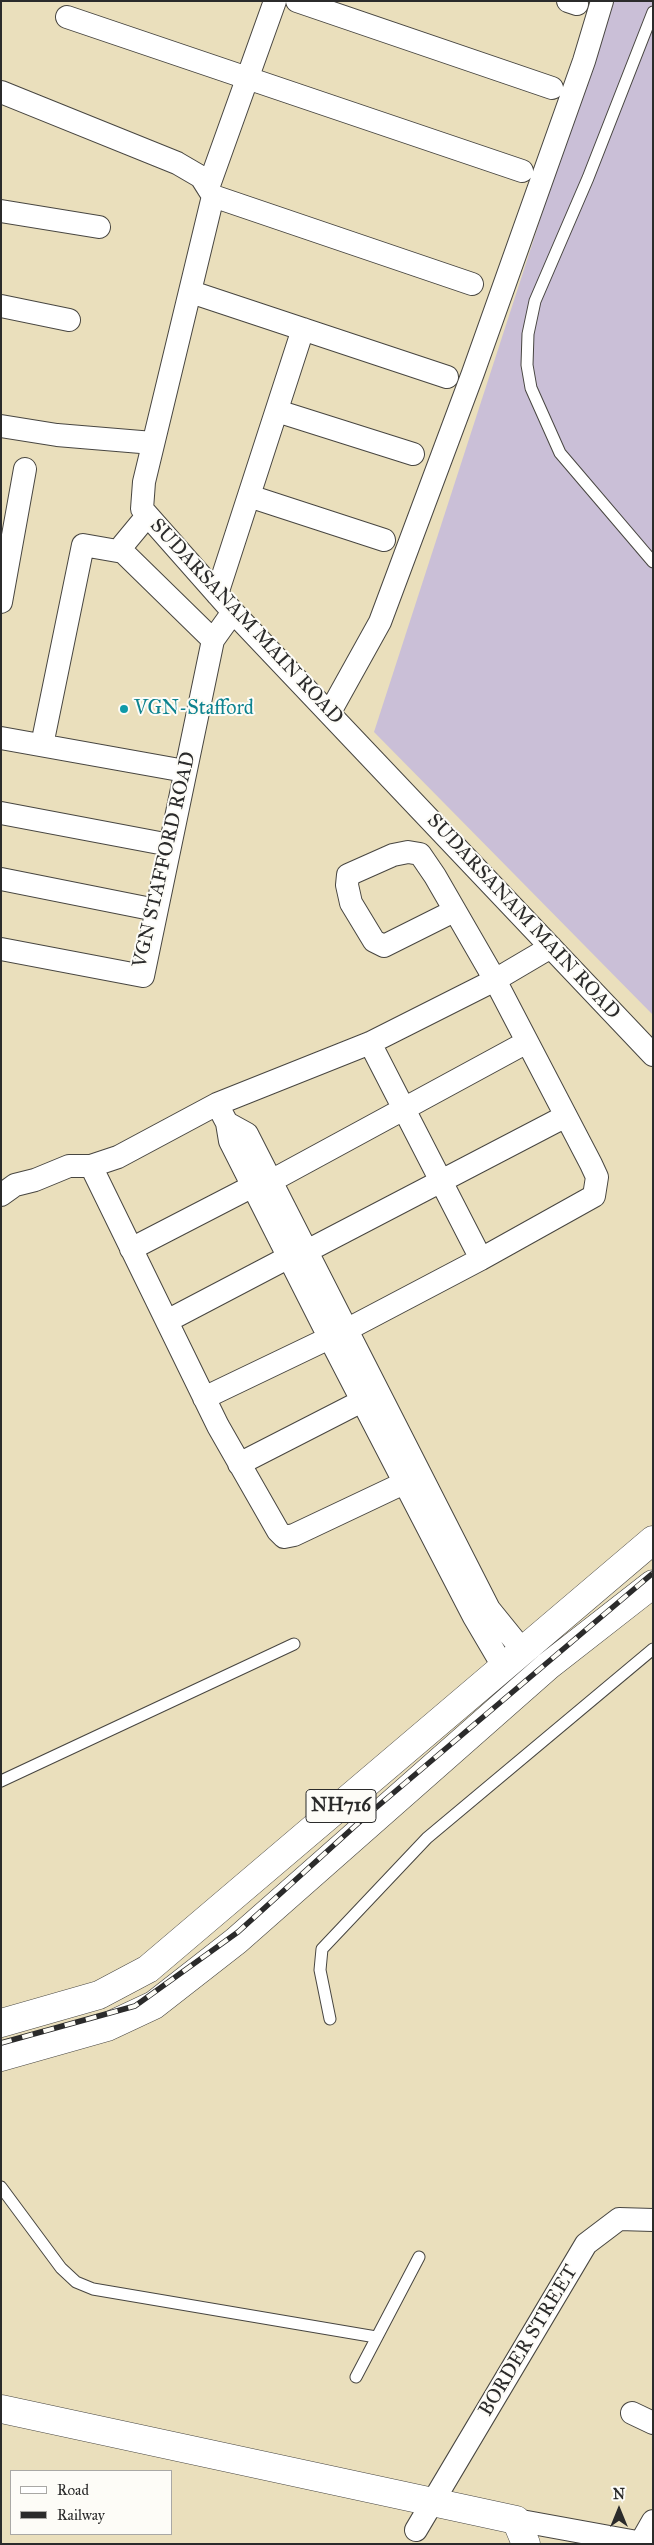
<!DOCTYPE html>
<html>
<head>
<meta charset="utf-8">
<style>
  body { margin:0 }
  #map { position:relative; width:654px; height:2545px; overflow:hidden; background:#eadfbc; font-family:"IM FELL Great Primer",serif }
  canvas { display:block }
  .frame { position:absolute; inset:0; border:2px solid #2b2b2b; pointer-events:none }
  .legend { position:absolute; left:10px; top:2470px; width:162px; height:65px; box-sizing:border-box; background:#fdfcf7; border:1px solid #a9a8a5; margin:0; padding:6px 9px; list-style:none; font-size:15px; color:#2b2b2b }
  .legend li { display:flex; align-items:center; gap:10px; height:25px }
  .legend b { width:25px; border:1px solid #a9a8a5 }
  .north { position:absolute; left:594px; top:2485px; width:50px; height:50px; -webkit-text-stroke:4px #fdfcf7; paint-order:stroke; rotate:0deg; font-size:14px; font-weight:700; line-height:20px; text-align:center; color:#2b2b2b }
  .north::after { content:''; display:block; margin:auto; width:18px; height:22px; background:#2b2b2b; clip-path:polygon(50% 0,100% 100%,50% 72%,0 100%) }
</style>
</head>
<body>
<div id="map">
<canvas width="654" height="2545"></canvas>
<div class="frame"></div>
<ul class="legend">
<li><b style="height:6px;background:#fff"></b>Road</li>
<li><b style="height:6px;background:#2b2b2b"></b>Railway</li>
</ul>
<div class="north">N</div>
</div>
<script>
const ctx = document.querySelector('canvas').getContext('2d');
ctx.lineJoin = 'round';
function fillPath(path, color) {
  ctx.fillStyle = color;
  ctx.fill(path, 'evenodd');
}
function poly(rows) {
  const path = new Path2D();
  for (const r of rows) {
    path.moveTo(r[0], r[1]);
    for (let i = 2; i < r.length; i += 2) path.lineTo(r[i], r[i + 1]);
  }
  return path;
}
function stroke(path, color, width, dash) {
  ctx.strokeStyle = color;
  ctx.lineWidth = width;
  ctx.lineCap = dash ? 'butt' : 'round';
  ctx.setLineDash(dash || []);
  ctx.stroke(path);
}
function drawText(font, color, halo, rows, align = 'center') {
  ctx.font = font + ' "IM FELL Great Primer",serif';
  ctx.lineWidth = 4;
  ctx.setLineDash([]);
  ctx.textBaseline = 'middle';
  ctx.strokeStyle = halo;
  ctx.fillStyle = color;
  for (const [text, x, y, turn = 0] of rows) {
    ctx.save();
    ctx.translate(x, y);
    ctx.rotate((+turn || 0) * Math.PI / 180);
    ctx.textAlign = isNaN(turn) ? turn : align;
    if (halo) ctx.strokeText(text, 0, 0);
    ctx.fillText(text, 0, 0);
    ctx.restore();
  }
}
const industrial = poly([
  [611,1,653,1,653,1015,374,732]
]);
const service = poly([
  [653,12,588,178,535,301,528,334,527,365,531,388,560,453,653,562],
  [1,1781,294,1644],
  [330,2019,320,1970,322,1949,427,1838,653,1649],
  [1,2187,61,2268,76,2282,93,2289,376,2337],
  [356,2377,419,2257]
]);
const minor = poly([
  [297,1,552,88],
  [568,1,577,4],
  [67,17,522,171],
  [1,92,177,163,201,177,213,196,144,482,142,509,233,612,653,1055],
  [208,188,275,1],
  [213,196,472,284],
  [1,211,99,227],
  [191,292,447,377],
  [1,306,69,320],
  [277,411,413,454],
  [1,426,57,435,153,443],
  [249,496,384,540],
  [147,516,123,545,123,552,213,640],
  [217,594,303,329],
  [1,602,25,469],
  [330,712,380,622,473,373,584,61,602,1],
  [1,738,185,771],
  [42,745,83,545,123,552],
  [1,813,170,845],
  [1,879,156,910],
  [1,949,143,976,213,640,233,612],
  [370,1043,481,1259],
  [217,1104,227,1123,230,1141,326,1331,474,1617,504,1668],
  [227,1123,247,1134,489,1609,523,1651],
  [91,1166,218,1426,278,1531,284,1537,294,1535,404,1483],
  [271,1181,527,1042],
  [1,1195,15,1185,35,1180,69,1166,91,1166,118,1157,217,1104,370,1043,495,980,551,947],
  [131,1249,253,1186],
  [307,1251,566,1116],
  [167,1321,289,1257],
  [204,1398,348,1329,481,1259,594,1196,597,1177,591,1164,495,980,435,876,420,854,408,852,393,855,348,875,347,885,351,903,374,941,384,946,454,911],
  [239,1464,362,1401],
  [632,2413,653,2423],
  [516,2520,648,2544],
  [416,2530,586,2244,619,2219,653,2220],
  [641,2542,653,2521]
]);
const tertiary = poly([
  [1,2409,516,2520,526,2544]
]);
const trunk = poly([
  [1,2023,99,1995,148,1969,653,1540],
  [1,2057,107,2027,154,2005,236,1941,548,1666,653,1584]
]);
const rail = poly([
  [1,2043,135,2006,238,1932,365,1817,653,1573]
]);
const markers = [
  [124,709,5,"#0f9aa8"]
];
const shields = [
  [341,1806,70]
];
const shieldNames = [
  ["NH716",341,1806]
];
const streetNames = [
  ["SUDARSANAM MAIN ROAD",246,622,47],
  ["VGN STAFFORD ROAD",165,860,-77],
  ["SUDARSANAM MAIN ROAD",523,917,47],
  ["BORDER STREET",529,2341,-59]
];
const cultureNames = [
  ["VGN-Stafford",134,709]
];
fillPath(industrial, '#cabfd7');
stroke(service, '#484641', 13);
stroke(minor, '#484641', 24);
stroke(tertiary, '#484641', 29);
stroke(trunk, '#484641', 29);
stroke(service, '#fff', 11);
stroke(minor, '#fff', 22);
stroke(tertiary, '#fff', 28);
stroke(trunk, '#fff', 28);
stroke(rail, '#2b2b2b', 5.5);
stroke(rail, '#fdfcf7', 4, [11]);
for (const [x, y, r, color] of markers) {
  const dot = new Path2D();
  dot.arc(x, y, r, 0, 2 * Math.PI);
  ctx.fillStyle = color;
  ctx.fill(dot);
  stroke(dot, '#fdfcf7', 2);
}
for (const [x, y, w] of shields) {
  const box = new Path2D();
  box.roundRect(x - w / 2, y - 16.5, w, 33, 4);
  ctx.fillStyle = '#fdfcf7';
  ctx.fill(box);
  stroke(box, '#2b2b2b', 1);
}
drawText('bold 19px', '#2b2b2b', null, shieldNames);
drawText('20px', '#2b2b2b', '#fdfcf7', streetNames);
drawText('20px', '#0d838f', '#fdfcf7', cultureNames, 'left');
</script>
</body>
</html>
